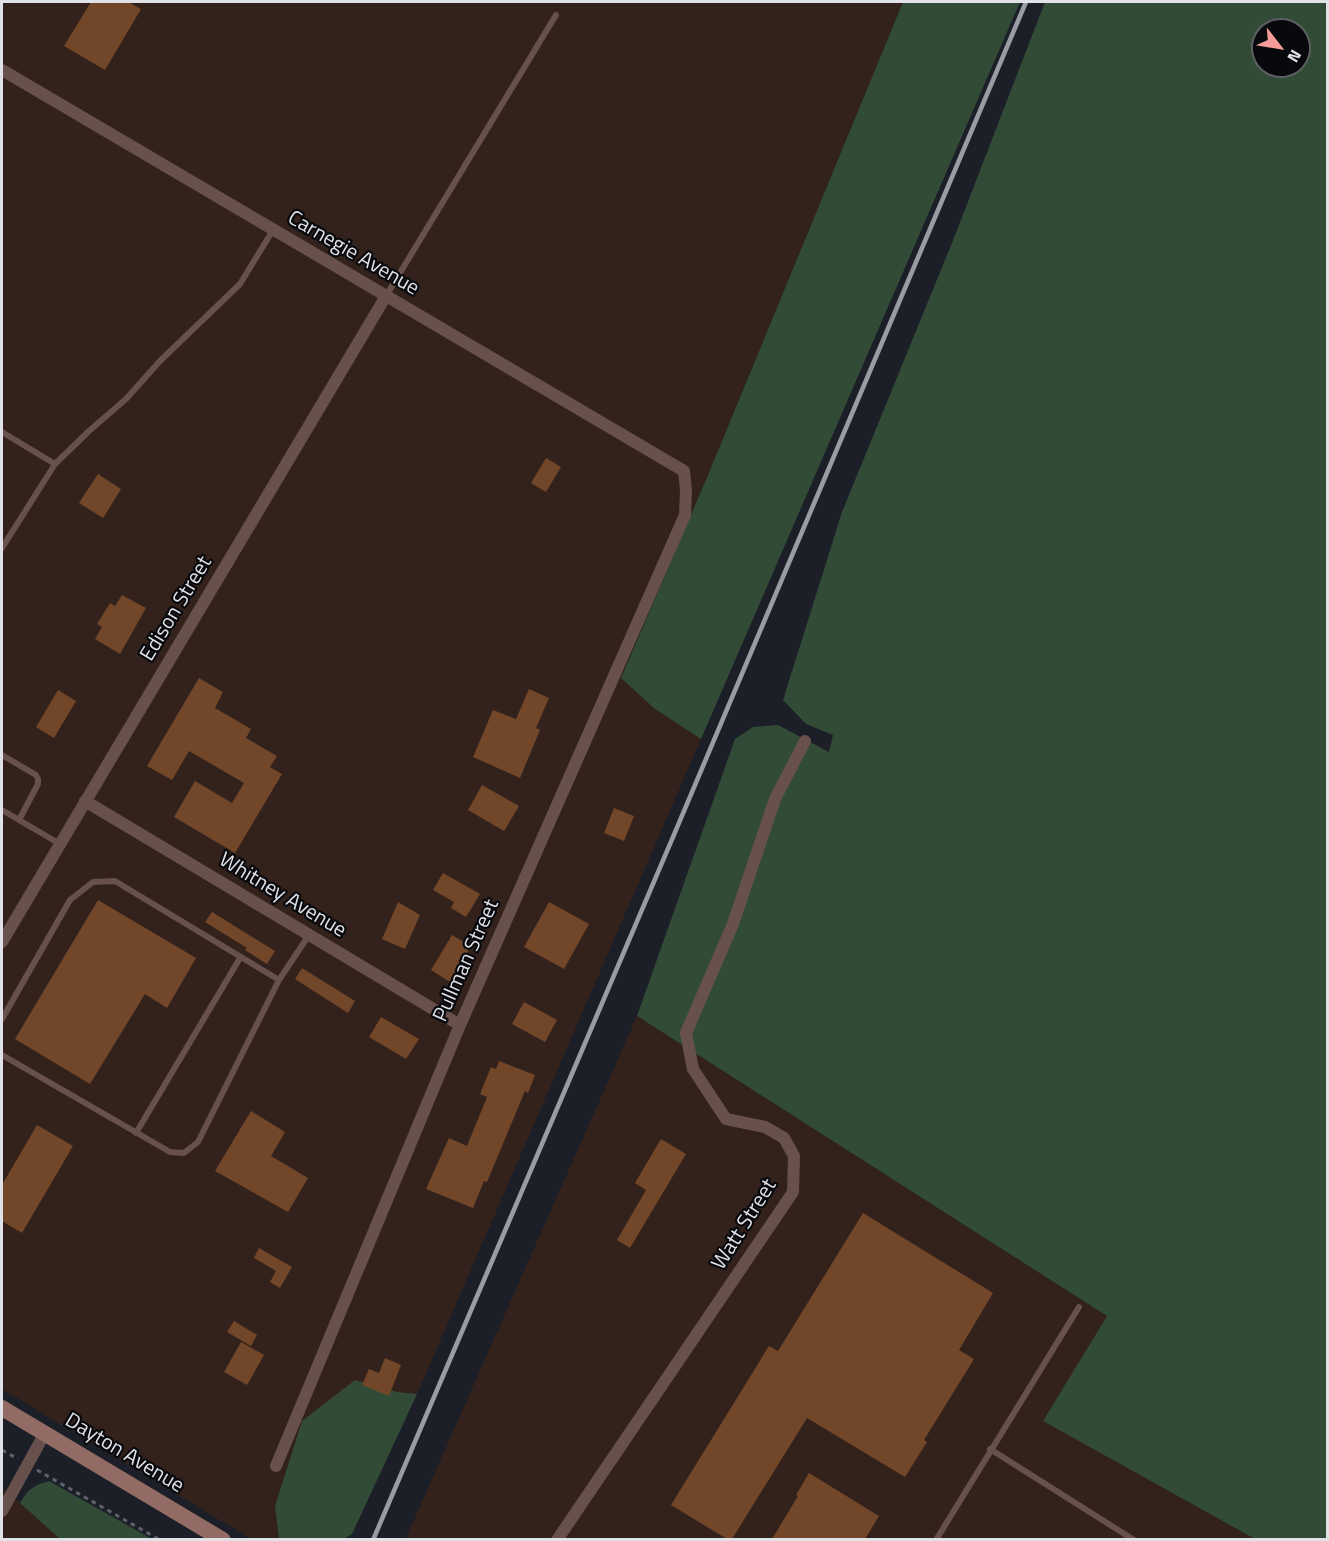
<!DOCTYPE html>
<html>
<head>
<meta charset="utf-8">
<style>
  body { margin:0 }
  #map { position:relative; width:1329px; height:1541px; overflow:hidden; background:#1c1f28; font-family:"Titillium Web",sans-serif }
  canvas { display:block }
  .frame { position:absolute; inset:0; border:3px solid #e0e2e8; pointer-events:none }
  .north { position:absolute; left:1251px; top:18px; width:60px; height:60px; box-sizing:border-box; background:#08090d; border:2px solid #5e6065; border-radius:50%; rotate:121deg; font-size:16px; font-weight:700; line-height:24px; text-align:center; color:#e0e2e8 }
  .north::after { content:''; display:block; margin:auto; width:21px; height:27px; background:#f59b9a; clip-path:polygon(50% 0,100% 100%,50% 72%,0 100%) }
</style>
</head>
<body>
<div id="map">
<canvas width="1329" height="1541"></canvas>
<div class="frame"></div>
<div class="north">N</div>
</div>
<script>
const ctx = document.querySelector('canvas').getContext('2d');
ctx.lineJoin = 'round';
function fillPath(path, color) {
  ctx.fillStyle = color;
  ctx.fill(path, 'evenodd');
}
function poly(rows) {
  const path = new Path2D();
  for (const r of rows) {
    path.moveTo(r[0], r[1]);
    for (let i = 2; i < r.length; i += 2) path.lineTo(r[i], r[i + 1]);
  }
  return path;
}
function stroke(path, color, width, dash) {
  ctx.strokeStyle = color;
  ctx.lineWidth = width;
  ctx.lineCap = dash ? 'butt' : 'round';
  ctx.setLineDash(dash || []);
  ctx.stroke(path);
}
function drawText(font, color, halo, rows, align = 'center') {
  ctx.font = font + ' "Titillium Web",sans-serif';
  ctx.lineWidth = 4.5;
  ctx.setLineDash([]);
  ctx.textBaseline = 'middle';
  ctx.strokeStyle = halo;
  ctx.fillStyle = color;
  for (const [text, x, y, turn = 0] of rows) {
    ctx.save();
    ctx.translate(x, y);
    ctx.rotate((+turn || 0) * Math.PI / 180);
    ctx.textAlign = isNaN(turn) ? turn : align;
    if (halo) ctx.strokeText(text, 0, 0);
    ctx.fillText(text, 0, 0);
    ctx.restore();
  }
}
const industrial = poly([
  [2,2,903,2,708,475,621,677,655,709,701,739,417,1394,397,1392,275,1506,279,1539,253,1540,2,1389],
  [637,1016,1107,1316,1044,1421,1255,1539,405,1540],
  [2,1488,20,1503,60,1539,2,1539]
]);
const green = poly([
  [903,2,1020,2,701,739,655,709,621,678,708,475],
  [1045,2,1327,2,1327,1539,1255,1539,1043,1421,1107,1316,637,1016,735,739,753,727,778,725,829,752,833,735,806,724,783,700,842,512,954,238],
  [1263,30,1299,30,1299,66,1263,66],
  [355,1380,397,1392,417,1394,352,1534,344,1539,279,1539,275,1506,302,1421],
  [49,1481,152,1539,60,1539,20,1503,28,1491,37,1485]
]);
const building = poly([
  [91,2,128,2,141,9,105,70,64,46],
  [546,458,561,467,546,492,531,483],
  [98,474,121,489,103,518,79,503],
  [122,595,146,608,120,654,95,639,102,627,97,624,110,603,115,606],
  [199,678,223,692,215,708,251,729,246,738,277,756,270,767,282,774,235,853,174,817,195,781,232,803,244,783,189,751,172,780,147,766],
  [529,689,549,698,536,728,540,730,520,778,473,757,493,710,516,719],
  [58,690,76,701,54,738,36,727],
  [482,785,519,806,504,831,468,810],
  [614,808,634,816,624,841,604,833],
  [443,873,480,894,466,917,451,908,454,902,433,890],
  [98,900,196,958,167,1008,145,994,90,1084,15,1039],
  [398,902,420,915,405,949,382,939],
  [549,902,589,924,564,969,524,947],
  [212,912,275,951,267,964,245,950,247,948,205,922],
  [452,935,471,946,450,982,431,970],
  [302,968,355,1001,348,1013,295,979],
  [524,1002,557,1020,545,1042,512,1024],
  [381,1017,419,1039,406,1059,369,1037],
  [499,1061,535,1075,528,1093,525,1091,487,1182,484,1181,473,1208,426,1189,449,1138,467,1146,487,1097,480,1094,491,1067,496,1069],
  [251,1111,285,1132,271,1156,308,1178,288,1212,215,1171],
  [37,1125,73,1146,22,1233,2,1221,2,1185],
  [661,1139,686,1154,630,1248,617,1240,646,1190,635,1183],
  [863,1213,993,1293,959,1350,974,1359,924,1440,927,1442,905,1477,807,1418,732,1539,727,1539,671,1505,769,1346,778,1351],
  [259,1248,292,1267,280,1288,270,1282,276,1271,254,1258],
  [234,1321,257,1335,251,1346,227,1332],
  [241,1342,264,1355,247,1385,224,1372],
  [385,1358,401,1365,389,1396,362,1385,369,1369,379,1373],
  [809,1473,879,1516,865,1539,772,1539,798,1496,796,1495]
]);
const path = poly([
  [2,1450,18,1459],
  [37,1470,160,1540]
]);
const service = poly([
  [386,296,556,15],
  [2,432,55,464,2,548],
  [55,464,89,431,126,399,160,361,240,284,273,230],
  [2,755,36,775,38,779,38,784,19,820],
  [2,810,60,844],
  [2,1019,70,900,93,882,115,881,279,980,309,935],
  [2,1055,170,1152,184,1153,198,1142,279,980],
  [136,1133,240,958],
  [990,1449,1134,1540],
  [936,1540,1079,1307]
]);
const minor = poly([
  [2,70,684,471,686,490,685,515,460,1025,276,1466],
  [85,801,460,1025],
  [2,942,386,296],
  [2,1511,45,1433],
  [557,1540,793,1192,794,1156,784,1138,765,1127,726,1119,693,1069,686,1033,733,924,775,799,805,741]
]);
const secondary = poly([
  [2,1408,223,1540]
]);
const rail = poly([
  [373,1540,673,837,1026,2]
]);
const streetNames = [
  ["Carnegie Avenue",353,254,30],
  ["Edison Street",177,609,-59],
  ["Whitney Avenue",282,896,31],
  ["Pullman Street",467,961,-66],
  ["Watt Street",745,1225,-58],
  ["Dayton Avenue",124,1454,31]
];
fillPath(industrial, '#33221b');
fillPath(green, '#324b37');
fillPath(building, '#724629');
stroke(path, '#5e6169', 3, [4.5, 4.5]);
stroke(service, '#68514c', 6);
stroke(minor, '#68514c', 12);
stroke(secondary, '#926c64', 16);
stroke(rail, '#9a9ca4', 4.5);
drawText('21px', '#e0e2e8', '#08090d', streetNames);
</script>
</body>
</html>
